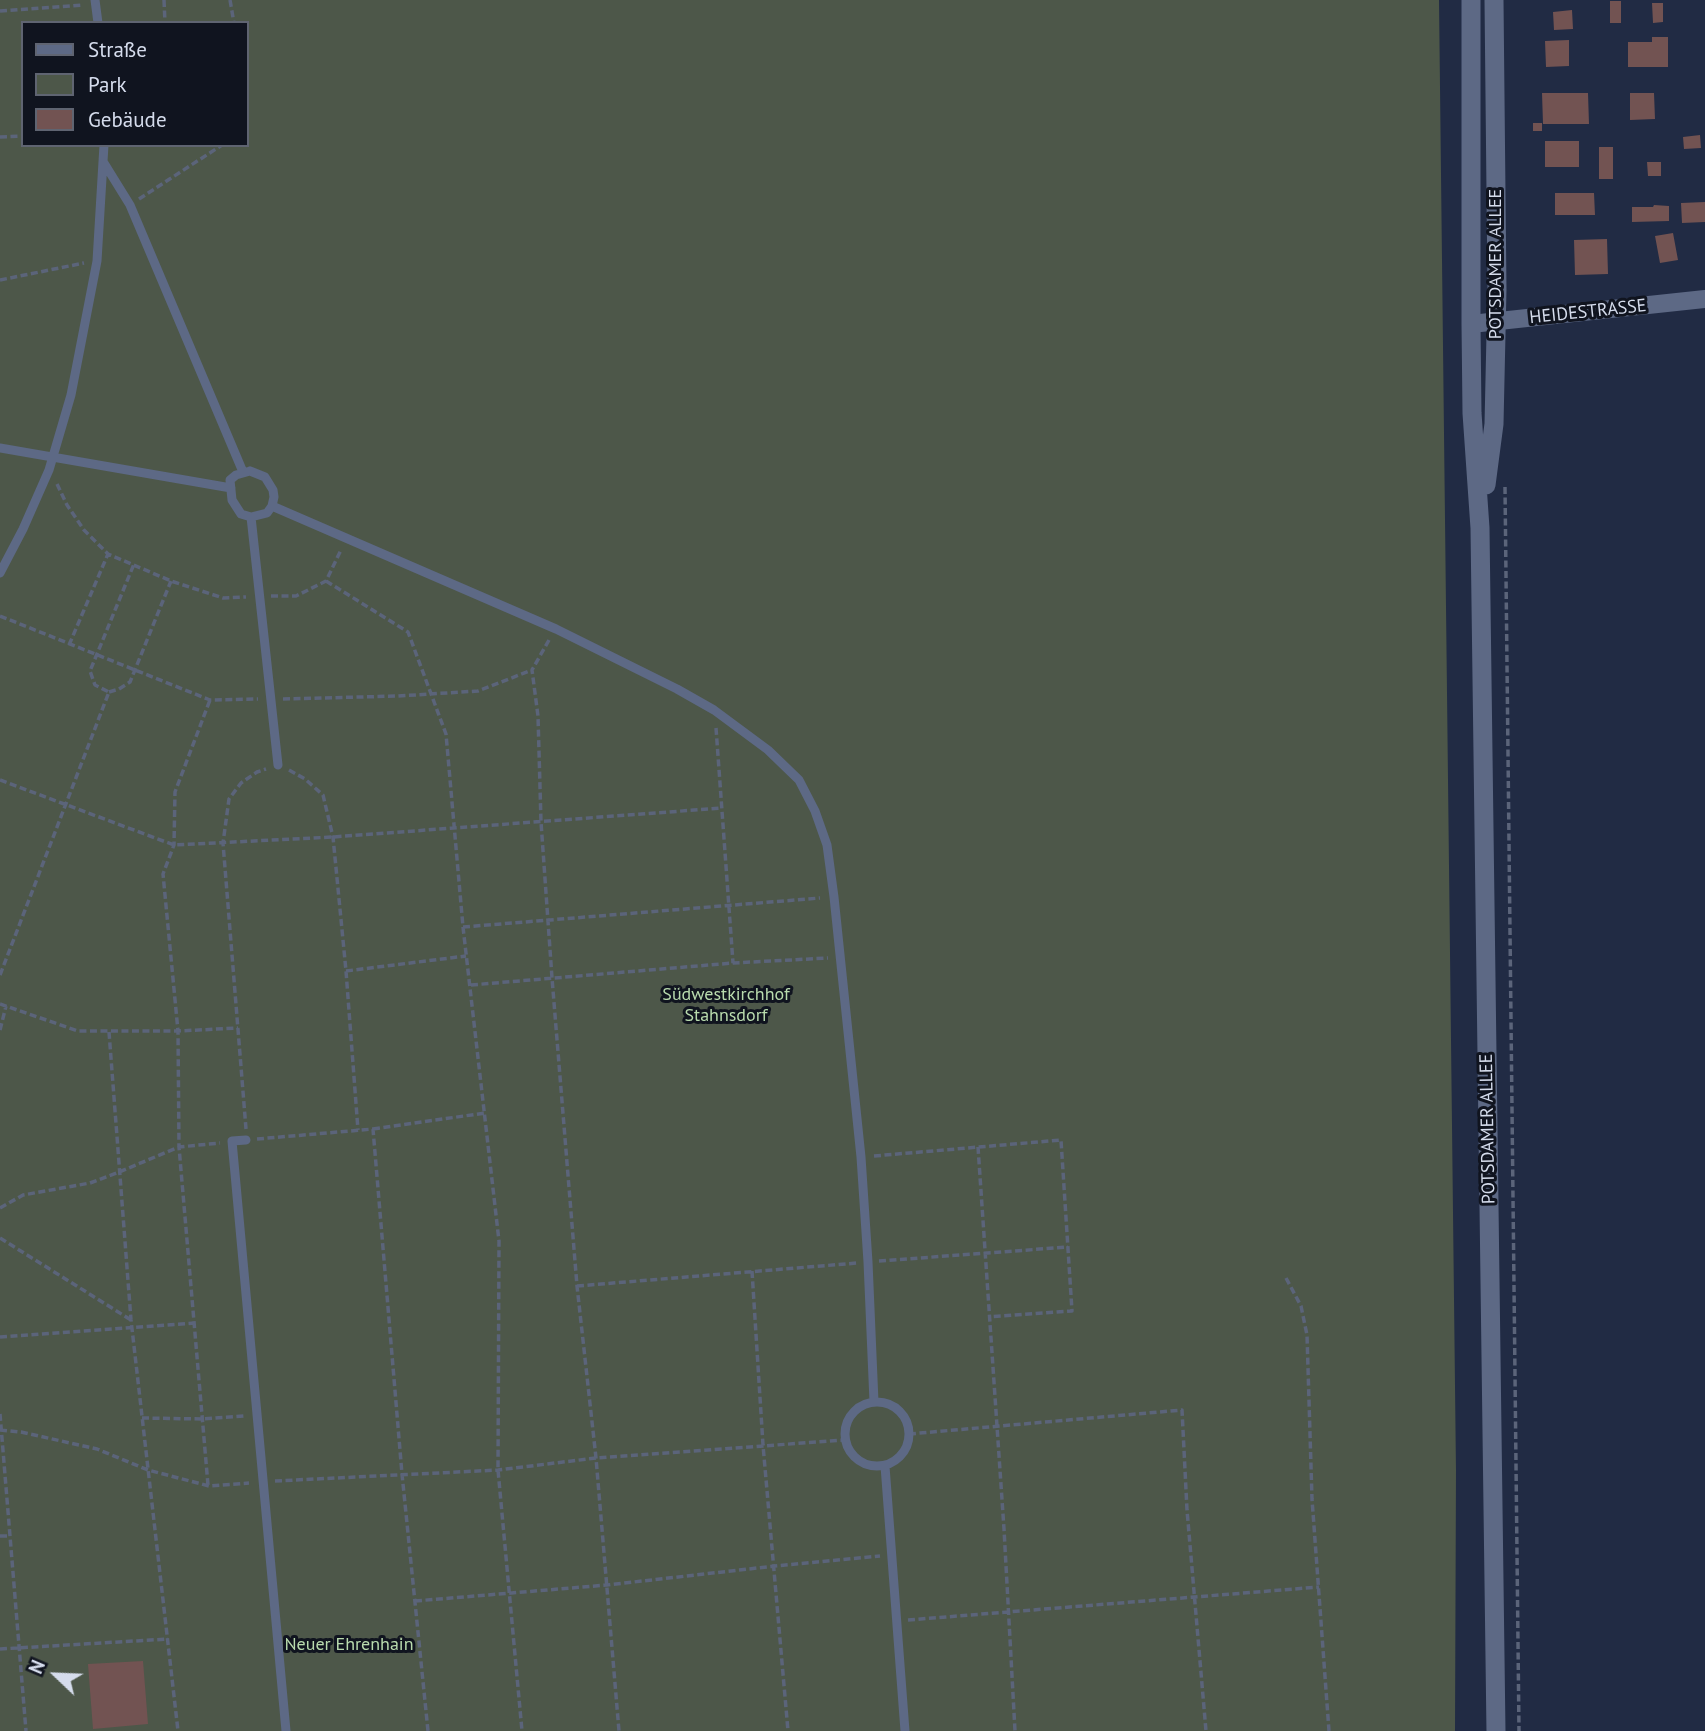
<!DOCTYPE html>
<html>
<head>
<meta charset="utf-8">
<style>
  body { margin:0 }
  #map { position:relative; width:1705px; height:1731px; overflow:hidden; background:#212b44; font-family:"PT Sans",sans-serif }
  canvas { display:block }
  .legend { position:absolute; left:21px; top:21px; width:228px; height:126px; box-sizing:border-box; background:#10141f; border:2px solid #5f6471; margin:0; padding:9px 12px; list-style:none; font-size:21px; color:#d5dcec }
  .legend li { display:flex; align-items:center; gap:14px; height:35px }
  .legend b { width:35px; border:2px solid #5f6471 }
  .north { position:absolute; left:21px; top:1640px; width:70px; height:70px; -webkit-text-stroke:5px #10141f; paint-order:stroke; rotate:293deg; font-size:19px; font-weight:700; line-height:28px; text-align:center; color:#d5dcec }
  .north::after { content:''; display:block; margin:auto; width:24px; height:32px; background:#d5dcec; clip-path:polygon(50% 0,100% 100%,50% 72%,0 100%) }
</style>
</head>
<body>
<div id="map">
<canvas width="1705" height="1731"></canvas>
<ul class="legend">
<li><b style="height:9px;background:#5d6985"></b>Straße</li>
<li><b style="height:19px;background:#4d5749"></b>Park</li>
<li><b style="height:19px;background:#725352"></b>Gebäude</li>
</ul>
<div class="north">N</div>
</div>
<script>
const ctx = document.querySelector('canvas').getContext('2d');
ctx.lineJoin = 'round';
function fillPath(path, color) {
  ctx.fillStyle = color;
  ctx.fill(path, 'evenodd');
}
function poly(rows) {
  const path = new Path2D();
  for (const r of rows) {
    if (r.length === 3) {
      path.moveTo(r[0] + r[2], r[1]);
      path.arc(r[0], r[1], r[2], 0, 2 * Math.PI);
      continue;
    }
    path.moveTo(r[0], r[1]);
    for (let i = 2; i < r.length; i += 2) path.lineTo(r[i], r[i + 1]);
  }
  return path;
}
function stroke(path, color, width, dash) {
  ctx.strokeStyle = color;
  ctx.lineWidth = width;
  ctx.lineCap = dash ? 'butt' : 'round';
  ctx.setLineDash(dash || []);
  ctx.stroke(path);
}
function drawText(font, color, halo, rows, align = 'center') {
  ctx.font = font + ' "PT Sans",sans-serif';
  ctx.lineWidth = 6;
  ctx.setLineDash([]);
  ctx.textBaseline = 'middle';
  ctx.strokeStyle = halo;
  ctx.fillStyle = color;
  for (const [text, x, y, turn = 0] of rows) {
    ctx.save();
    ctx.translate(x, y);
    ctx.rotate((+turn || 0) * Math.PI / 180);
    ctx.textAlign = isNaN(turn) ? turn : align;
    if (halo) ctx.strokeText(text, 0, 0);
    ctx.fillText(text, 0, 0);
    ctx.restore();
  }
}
const green = poly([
  [0,0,1439,0,1456,1470,1455,1731,0,1731],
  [23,23,247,23,247,145,23,145]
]);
const building = poly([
  [1610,1,1621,1,1621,23,1610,23],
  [1652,3,1663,3,1663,22,1653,23],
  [1572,10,1573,29,1554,30,1553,12],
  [1652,37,1668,37,1668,67,1628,67,1628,42,1652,42],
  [1569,40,1569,66,1546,67,1545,41],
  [1542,93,1588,93,1589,124,1543,124],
  [1630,93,1654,93,1655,119,1630,120],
  [1533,123,1542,123,1542,131,1533,131],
  [1700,135,1701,148,1684,149,1683,137],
  [1545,141,1579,141,1579,167,1545,167],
  [1599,147,1613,147,1613,179,1599,179],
  [1647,162,1661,162,1661,176,1648,176],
  [1555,193,1594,193,1595,215,1555,215],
  [1705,202,1705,222,1682,223,1681,203],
  [1654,205,1669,206,1669,221,1632,222,1632,207,1653,207],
  [1673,233,1678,260,1660,263,1655,236],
  [1607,239,1608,274,1575,275,1574,240],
  [143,1661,148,1724,93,1729,88,1664]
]);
const path = poly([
  [164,0,165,23],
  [230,0,234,23],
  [0,11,83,5],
  [0,137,23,136],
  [139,199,222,145],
  [0,280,84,263],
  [57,484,67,505,84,530,108,554,171,581,223,598,246,597],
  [1505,487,1519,1731],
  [326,581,408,632,446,734,463,927,499,1241,498,1470,522,1731],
  [271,596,296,596,326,581,341,550],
  [0,616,210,700,258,699],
  [549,640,532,670,538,716,541,822,552,978,577,1286,596,1458,619,1731],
  [69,645,108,554],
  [109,692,119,689,130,682,171,581],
  [283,699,398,696,478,691,532,670],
  [716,728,733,963],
  [289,770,305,779,323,795,333,837,346,971,358,1130],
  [0,780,174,845,333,837,722,808],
  [463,927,820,898],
  [346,971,466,956],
  [0,975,109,692,95,685,90,671,134,564],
  [471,985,733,963,828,958],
  [0,1004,78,1031,178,1031,238,1028],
  [0,1030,6,1006],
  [109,1032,131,1320,178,1731],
  [246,1129,223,843,229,799,241,783,257,772,266,769],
  [373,1129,485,1113],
  [257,1139,373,1129,402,1474,428,1731],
  [978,1147,1004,1529,1015,1731],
  [874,1156,1061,1140,1072,1311,988,1317],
  [0,1208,23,1195,90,1183,119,1172,179,1147,220,1143],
  [0,1238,131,1320],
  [879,1261,1068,1247],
  [752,1271,763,1445,788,1731],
  [1286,1278,1301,1306,1307,1335,1312,1499,1329,1731],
  [577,1286,857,1263],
  [0,1337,195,1323],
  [0,1414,26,1731],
  [142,1418,203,1419,245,1416],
  [0,1430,21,1432,97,1449,148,1470,209,1486,249,1483],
  [909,1434,1182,1410,1187,1510,1206,1731],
  [275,1481,498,1470,596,1458,845,1440],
  [208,1485,179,1147,178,1031,163,874,174,845,175,792,210,700],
  [0,1536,9,1536],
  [415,1601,607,1585,775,1566,880,1556],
  [908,1620,1319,1587],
  [0,1649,168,1639]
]);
const service = poly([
  [95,0,98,23],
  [104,163,130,205,243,472],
  [0,448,231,488],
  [250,471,265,477,273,490,274,497,272,506,267,513,251,517,241,514,232,500,230,480,236,475,250,471],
  [272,506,556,629,677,689,714,710,768,750,799,780,815,811,827,845,834,897,861,1157,868,1262,874,1402],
  [251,517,278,765],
  [0,573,23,529,49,470,71,395,97,261,104,145],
  [246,1140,232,1141,286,1731],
  [877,1434,32],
  [885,1466,905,1731]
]);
const minor = poly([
  [1471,324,1705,299]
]);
const tertiary = poly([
  [1471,0,1471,324,1472,413,1480,528,1496,1731],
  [1486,485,1494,424,1497,289,1494,0]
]);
const streetNames = [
  ["POTSDAMER ALLEE",1496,264,-90],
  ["HEIDESTRASSE",1588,312,-6],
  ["POTSDAMER ALLEE",1488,1129,-91]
];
const parkNames = [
  ["Südwestkirchhof",726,995],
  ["Stahnsdorf",726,1016],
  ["Neuer Ehrenhain",349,1645]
];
fillPath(green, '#4d5749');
fillPath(building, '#725352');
stroke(path, '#5b647a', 3.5, [7, 3.5]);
stroke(service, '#5d6985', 9);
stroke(minor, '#5d6985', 18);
stroke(tertiary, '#5d6985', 19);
drawText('18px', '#d5dcec', '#10141f', streetNames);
drawText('18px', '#b9dbae', '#10141f', parkNames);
</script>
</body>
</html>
